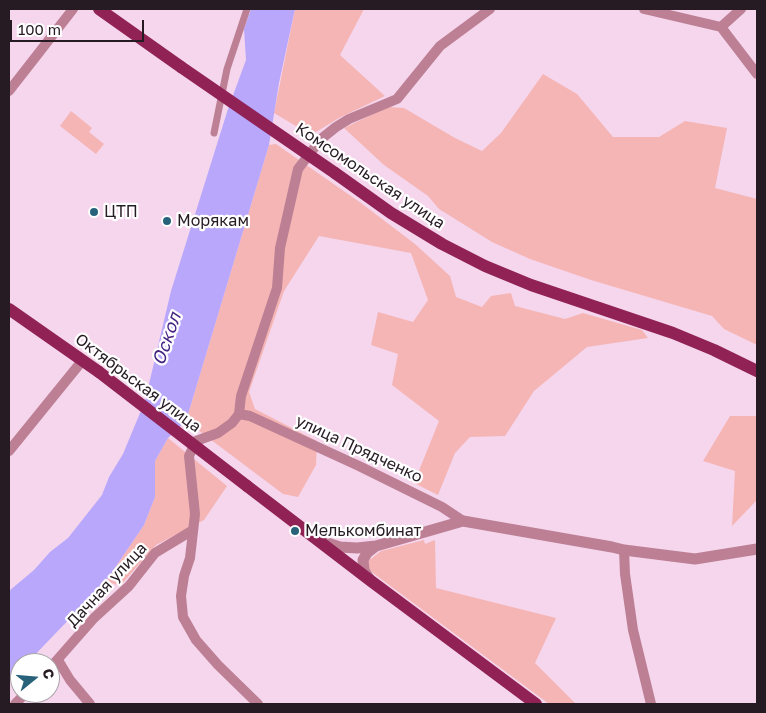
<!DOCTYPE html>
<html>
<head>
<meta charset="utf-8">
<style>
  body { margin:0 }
  #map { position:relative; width:766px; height:713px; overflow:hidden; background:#f5d6ed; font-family:"Golos Text",sans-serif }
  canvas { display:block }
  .frame { position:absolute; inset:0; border:10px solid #261b23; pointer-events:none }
  .north { position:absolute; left:10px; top:653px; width:50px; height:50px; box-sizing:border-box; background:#fff; border:1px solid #a8a4a7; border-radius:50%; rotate:73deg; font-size:14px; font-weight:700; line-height:20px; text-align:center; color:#261b23 }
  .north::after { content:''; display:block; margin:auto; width:18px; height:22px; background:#27627a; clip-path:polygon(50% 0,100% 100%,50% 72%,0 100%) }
  .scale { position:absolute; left:10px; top:20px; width:134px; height:22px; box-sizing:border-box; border:2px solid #261b23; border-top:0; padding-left:6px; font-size:15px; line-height:18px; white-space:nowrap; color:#261b23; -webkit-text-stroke:4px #fff; paint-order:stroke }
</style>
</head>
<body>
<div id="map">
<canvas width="766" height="713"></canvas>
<div class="frame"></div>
<div class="north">С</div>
<div class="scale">100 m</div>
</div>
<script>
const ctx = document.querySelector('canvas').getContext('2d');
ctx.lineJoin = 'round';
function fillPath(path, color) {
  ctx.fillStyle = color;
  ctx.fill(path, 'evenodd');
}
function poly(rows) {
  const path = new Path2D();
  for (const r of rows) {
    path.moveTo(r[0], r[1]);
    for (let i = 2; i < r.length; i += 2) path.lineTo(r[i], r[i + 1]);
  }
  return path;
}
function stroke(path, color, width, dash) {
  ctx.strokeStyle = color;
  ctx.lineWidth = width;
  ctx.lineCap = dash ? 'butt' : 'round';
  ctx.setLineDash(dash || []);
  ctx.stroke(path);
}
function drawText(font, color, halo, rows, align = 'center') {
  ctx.font = font + ' "Golos Text",sans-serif';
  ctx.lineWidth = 4.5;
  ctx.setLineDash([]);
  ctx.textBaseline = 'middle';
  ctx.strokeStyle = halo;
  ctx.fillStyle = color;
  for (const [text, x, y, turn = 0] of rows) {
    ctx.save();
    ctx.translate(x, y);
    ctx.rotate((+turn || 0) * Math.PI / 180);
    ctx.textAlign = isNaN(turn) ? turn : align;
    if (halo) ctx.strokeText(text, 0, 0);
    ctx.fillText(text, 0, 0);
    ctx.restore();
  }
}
const green = poly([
  [295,9,364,9,340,55,385,96,339,118,311,135,274,113],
  [543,74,577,94,613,137,659,137,685,121,727,128,715,188,757,199,757,345,724,329,712,316,591,280,530,259,492,242,439,209,428,196,384,165,344,128,388,107,404,108,455,138,482,151,501,133],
  [71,111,92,128,89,132,104,144,96,154,60,126],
  [276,144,361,203,415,244,450,276,456,297,482,307,491,296,511,293,515,306,565,319,583,313,642,330,648,338,587,347,534,391,505,436,470,437,455,453,438,495,414,483,439,421,392,385,398,354,371,345,378,312,413,322,428,300,411,253,319,236,284,291,249,392,255,409,317,441,316,465,298,497,283,494,186,421,269,145],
  [730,416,757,416,757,500,732,526,735,471,703,461],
  [168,438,227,486,204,520,156,545,120,586,106,581,144,525,155,497,155,461],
  [424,540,425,544,435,540,436,588,556,618,535,663,576,704,549,704,373,573,368,567,367,562,381,551]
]);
const water = poly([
  [251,9,295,9,279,83,269,145,186,421,168,438,155,461,155,497,144,525,106,581,27,663,20,663,20,669,9,680,9,591,34,570,50,552,68,538,102,495,109,477,123,454,145,401,171,291,228,109,246,60,244,29]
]);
const pedestrian = poly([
  [214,133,227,69,247,9]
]);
const minor = poly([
  [644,9,721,27,757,74],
  [721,27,741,9],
  [9,91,73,9],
  [239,414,241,396,277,288,280,248,298,169,321,139,336,127,349,119,397,99,440,46,490,9],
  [239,414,232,423,218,433,196,441,189,456,195,514,190,558,184,576,181,596,183,617,196,640,218,665,258,704],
  [239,414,250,416,359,466,442,507,463,521],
  [9,451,82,361],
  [624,550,625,574,633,630,651,704],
  [58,660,70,680,90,704],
  [50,668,94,618,129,586,155,553,193,530],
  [15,704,26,693]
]);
const tertiary = poly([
  [321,541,340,547,357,548,376,546,463,521,612,547,624,550,695,559,757,549],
  [370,580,364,570,363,560,367,553,376,546]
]);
const primary = poly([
  [99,9,181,67],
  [335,173,391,213,442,244,485,266,531,285,673,333,714,350,757,371],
  [9,309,99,372],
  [247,486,371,581,536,704]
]);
const primaryBridge = poly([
  [181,67,335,173],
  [99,372,247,486]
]);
const markers = [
  [94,212,5,"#27627a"],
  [167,221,5,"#27627a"],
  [295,531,5,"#27627a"]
];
const streetNames = [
  ["Комсомольская улица",370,176,34],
  ["Октябрьская улица",138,383,37],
  ["улица Прядченко",359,449,25],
  ["Дачная улица",107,585,-47]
];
const poiNames = [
  ["ЦТП",104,212],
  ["Морякам",177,221],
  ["Мелькомбинат",305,531]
];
const waterNames = [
  ["Оскол",167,339,-71]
];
fillPath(green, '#f5b5b5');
fillPath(water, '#b8a7fb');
stroke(pedestrian, '#bc7f94', 7);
stroke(minor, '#bc7f94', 10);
stroke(tertiary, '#bc7f94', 11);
stroke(primary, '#912255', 12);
stroke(primaryBridge, '#912255', 12);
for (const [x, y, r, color] of markers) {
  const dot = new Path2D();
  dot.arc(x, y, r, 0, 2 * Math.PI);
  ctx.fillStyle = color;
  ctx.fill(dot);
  stroke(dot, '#fff', 2);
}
drawText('16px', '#261b23', '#fff', streetNames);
drawText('16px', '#261b23', '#fff', poiNames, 'left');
drawText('italic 18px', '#452584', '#fff', waterNames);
</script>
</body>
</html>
